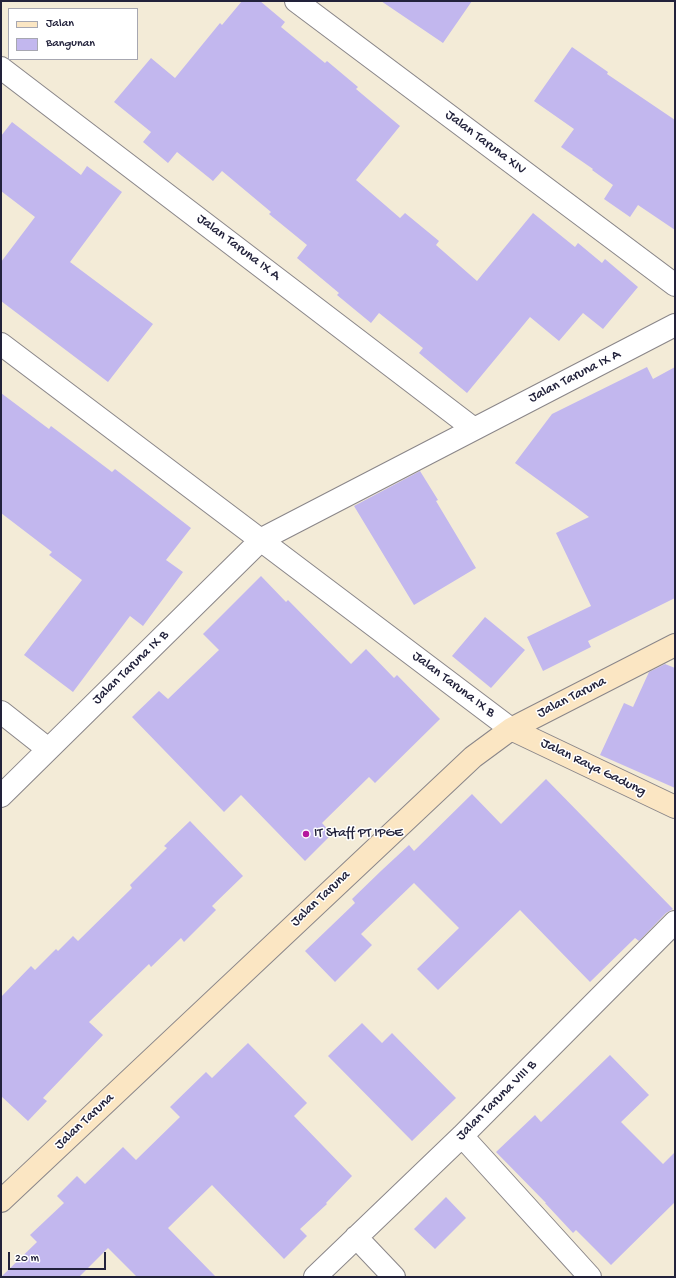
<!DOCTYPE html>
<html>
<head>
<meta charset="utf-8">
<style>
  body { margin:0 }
  #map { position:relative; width:676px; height:1278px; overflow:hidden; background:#f3ebd7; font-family:"Gochi Hand",sans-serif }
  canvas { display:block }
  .frame { position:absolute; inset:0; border:2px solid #22223b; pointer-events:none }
  .legend { position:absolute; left:8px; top:8px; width:130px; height:52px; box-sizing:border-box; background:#fff; border:1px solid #a7a7b1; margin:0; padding:5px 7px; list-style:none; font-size:12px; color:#22223b }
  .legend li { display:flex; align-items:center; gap:8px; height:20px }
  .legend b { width:20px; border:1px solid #a7a7b1 }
  .scale { position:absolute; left:8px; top:1252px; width:98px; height:18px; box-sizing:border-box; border:2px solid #22223b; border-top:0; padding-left:5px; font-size:12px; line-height:14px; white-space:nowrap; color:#22223b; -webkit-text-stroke:3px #fff; paint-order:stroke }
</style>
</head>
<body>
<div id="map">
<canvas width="676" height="1278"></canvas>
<div class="frame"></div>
<ul class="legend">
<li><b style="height:5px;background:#fbe6c3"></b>Jalan</li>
<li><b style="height:11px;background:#c2b7ee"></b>Bangunan</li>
</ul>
<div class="scale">20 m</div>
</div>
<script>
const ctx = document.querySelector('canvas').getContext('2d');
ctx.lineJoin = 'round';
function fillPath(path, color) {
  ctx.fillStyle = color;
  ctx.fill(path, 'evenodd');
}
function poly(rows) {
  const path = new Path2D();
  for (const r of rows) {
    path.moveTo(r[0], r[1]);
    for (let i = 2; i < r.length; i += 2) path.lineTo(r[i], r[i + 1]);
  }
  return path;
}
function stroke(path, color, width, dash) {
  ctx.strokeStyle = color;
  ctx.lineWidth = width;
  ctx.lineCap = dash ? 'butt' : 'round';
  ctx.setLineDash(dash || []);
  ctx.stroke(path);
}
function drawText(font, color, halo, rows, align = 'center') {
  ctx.font = font + ' "Gochi Hand",sans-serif';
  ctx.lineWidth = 3;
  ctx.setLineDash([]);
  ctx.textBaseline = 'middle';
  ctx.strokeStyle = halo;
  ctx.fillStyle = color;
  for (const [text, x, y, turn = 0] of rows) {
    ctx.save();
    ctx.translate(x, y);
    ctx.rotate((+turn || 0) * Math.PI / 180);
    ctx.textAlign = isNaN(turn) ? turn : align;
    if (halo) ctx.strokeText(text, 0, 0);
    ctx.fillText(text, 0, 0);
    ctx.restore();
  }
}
const building = poly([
  [242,1,260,1,285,22,281,27,325,63,327,61,358,87,356,89,400,126,356,180,400,218,405,213,439,241,436,245,477,281,533,213,575,247,578,243,602,263,605,259,638,287,603,329,583,313,559,341,530,317,467,393,419,353,423,348,379,313,371,323,337,295,339,293,297,258,307,245,269,214,271,212,222,171,213,181,177,152,168,163,143,142,151,132,114,102,151,58,175,78,220,23,222,25],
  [381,1,472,1,443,43],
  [572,47,608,72,607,74,675,120,675,230,638,205,630,217,604,199,613,185,592,170,593,169,561,147,574,129,534,101],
  [12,122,81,175,87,166,122,192,70,262,153,324,108,382,1,301,1,262,35,217,1,191,1,136],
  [647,367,653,379,675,367,675,598,588,641,591,647,543,671,527,637,591,606,556,533,589,517,577,508,579,507,577,508,515,463,552,414],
  [1,393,49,429,51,426,112,472,115,469,191,528,166,560,183,572,143,626,130,616,73,692,24,655,82,580,49,555,52,552,1,513],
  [420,471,438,500,436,501,476,568,414,605,354,506],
  [261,576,286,602,288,600,351,664,366,649,394,678,397,675,440,719,375,783,369,777,322,823,332,834,305,861,241,795,224,812,132,717,159,691,168,699,219,650,203,634],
  [485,617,525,650,491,688,452,656],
  [665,664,675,668,675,788,600,755,624,703,633,707,649,672],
  [546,779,673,909,666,913,639,941,635,938,590,982,520,910,438,990,417,969,459,928,414,883,361,934,372,945,335,982,305,951,355,903,352,899,382,870,409,845,414,851,472,794,501,824],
  [190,821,243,876,212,906,216,910,184,942,181,938,151,967,149,964,89,1022,103,1035,43,1098,47,1101,28,1121,1,1096,1,997,31,966,35,970,56,949,58,951,73,936,78,941,132,888,130,885,167,848,164,846],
  [362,1023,382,1043,392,1033,456,1098,412,1141,328,1056],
  [248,1043,307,1103,294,1116,352,1176,326,1203,327,1204,300,1229,307,1236,284,1259,212,1185,168,1228,216,1277,137,1277,108,1248,79,1277,1,1277,37,1242,30,1235,64,1203,57,1196,77,1176,85,1184,123,1147,136,1160,180,1117,170,1107,206,1072,212,1078],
  [610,1055,649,1095,621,1122,663,1164,675,1152,675,1202,611,1265,576,1230,573,1233,545,1203,546,1203,496,1152,535,1115,541,1122],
  [446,1197,466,1218,435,1249,414,1229]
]);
const street = poly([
  [296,1,675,285],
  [1,68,474,429],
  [1,344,511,729],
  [1,712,48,749],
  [1,796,262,539,675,325],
  [462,1136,590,1277],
  [356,1237,394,1277],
  [315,1277,462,1136,675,922]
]);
const secondary = poly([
  [511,729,675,807],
  [1,1201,473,757,511,729,675,645]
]);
const markers = [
  [306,834,4,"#b5179e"]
];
const streetNames = [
  ["Jalan Taruna XIV",485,143,37],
  ["Jalan Taruna IX A",238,248,37],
  ["Jalan Taruna IX A",575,377,-27],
  ["Jalan Taruna IX B",131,668,-44],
  ["Jalan Taruna IX B",453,685,37],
  ["Jalan Taruna",572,698,-27],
  ["Jalan Raya Gadung",593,768,26],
  ["Jalan Taruna",321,899,-43],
  ["Jalan Taruna VIII B",497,1101,-45],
  ["Jalan Taruna",85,1122,-43]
];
const poiNames = [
  ["IT Staff PT IPGE",314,834]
];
fillPath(building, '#c2b7ee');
stroke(street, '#8a8689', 24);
stroke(secondary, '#8a8689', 24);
stroke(street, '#fff', 22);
stroke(secondary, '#fbe6c3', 22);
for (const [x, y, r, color] of markers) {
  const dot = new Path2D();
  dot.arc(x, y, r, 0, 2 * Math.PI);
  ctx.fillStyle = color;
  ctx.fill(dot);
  stroke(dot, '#fff', 1.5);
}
drawText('14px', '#22223b', '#fff', streetNames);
drawText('14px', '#22223b', '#fff', poiNames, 'left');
</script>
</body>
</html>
